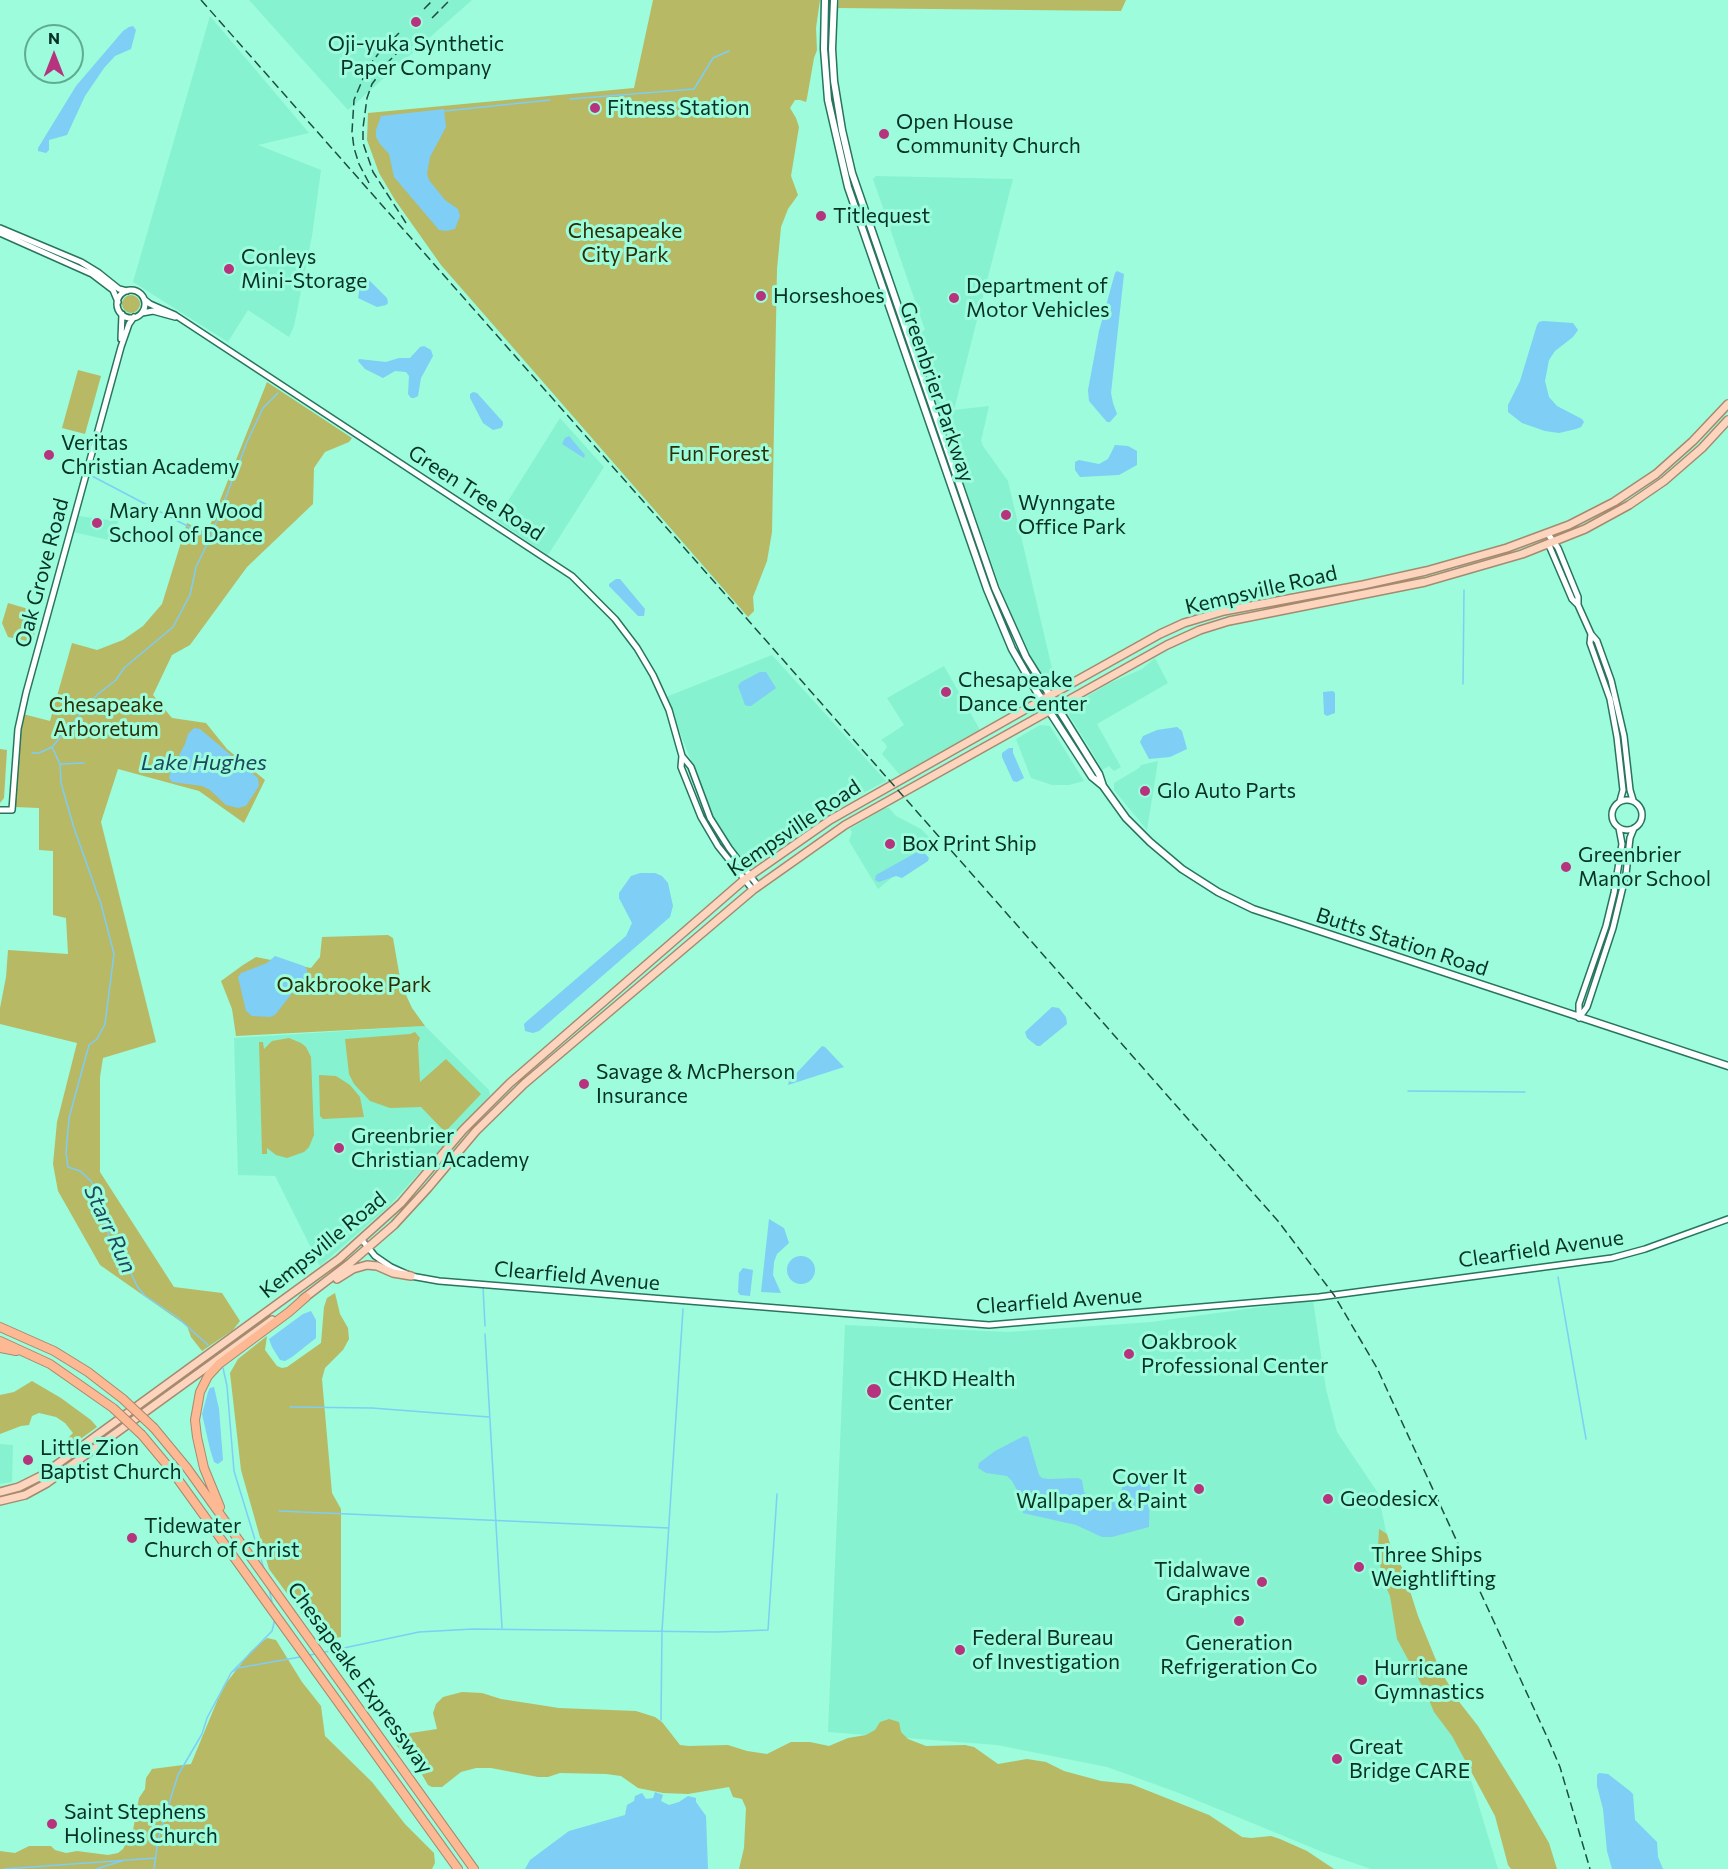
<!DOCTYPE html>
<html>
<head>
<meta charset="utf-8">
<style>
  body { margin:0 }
  #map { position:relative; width:1728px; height:1869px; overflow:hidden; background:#9cfcdb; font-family:Commissioner,sans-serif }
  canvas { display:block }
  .north { position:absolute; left:24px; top:24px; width:60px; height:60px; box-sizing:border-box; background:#9cfcdb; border:2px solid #60ab93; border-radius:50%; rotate:0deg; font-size:16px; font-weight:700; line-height:24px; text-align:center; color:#063226 }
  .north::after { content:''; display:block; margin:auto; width:21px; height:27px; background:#b6347d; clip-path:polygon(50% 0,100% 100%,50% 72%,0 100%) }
</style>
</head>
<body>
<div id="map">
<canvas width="1728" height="1869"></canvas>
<div class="north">N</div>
</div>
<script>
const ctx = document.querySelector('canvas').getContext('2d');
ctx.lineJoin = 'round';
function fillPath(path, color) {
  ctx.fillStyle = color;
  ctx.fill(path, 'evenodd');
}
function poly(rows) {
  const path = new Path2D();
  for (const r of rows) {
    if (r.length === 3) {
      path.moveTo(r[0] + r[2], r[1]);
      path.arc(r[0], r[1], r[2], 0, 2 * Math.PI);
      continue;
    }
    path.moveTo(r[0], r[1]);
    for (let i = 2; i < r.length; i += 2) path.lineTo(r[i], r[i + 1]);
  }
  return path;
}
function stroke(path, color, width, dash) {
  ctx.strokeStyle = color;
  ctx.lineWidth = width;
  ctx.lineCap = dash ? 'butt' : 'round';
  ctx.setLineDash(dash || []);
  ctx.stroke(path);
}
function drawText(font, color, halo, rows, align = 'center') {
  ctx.font = font + ' Commissioner,sans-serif';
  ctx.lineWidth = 6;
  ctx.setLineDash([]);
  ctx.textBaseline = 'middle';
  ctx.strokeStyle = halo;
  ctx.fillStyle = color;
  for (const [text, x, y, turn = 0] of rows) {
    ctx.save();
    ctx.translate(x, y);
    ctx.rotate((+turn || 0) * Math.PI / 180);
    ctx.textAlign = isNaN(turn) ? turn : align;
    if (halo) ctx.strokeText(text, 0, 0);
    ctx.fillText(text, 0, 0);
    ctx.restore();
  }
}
const built = poly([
  [249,0,472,0,348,110],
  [210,16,309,133,258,145,321,170,312,236,294,326,289,337,248,310,228,342,133,282],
  [876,176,1013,179,954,410,989,406,981,441,983,446,1008,481,1056,685,1048,685,1045,682,1012,621,927,379,915,333,925,330,873,179],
  [560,418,604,467,548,555,496,520],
  [78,516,118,521,113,541,73,532],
  [772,655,886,781,844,803,751,868,745,866,738,856,712,814,666,697],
  [1155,658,1168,683,1097,724,1121,767,1114,771,1109,766,1102,770,1094,755,1069,715,1070,707,1108,684,1142,669],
  [944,666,980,730,900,775,882,754,887,747,885,743,881,740,904,725,887,698],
  [1040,725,1050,726,1084,781,1069,785,1052,785,1031,778,1016,739],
  [1158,761,1147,830,1114,790,1114,783,1139,768,1141,765],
  [885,808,889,808,896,816,921,829,930,838,927,841,931,846,878,889,849,841,852,832,850,829],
  [425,1026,489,1090,490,1096,388,1207,320,1266,275,1176,238,1175,234,1038],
  [1313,1300,1326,1389,1337,1432,1378,1493,1410,1648,1461,1747,1498,1869,1371,1869,1325,1853,1179,1793,1107,1767,997,1745,828,1732,845,1325,1009,1332,1151,1322],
  [0,1444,13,1445,12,1482,0,1484]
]);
const green = poly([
  [653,0,820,0,816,28,817,50,814,58,807,98,806,102,800,100,795,100,790,108,796,118,799,127,791,176,798,195,788,209,781,227,777,269,772,532,767,561,753,597,754,611,748,617,441,265,395,200,379,173,367,140,368,113,634,88],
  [839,0,1126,0,1121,11,838,8],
  [131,304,9],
  [78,370,101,376,85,434,62,428],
  [267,382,352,438,349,442,325,452,314,468,313,504,247,567,190,645,172,655,153,695,172,718,206,723,227,749,265,780,244,823,199,791,118,769,101,822,156,1042,103,1058,100,1077,100,1172,174,1287,222,1293,240,1321,233,1330,202,1351,191,1337,187,1326,100,1265,58,1191,53,1164,57,1122,77,1043,0,1024,0,1008,6,977,8,950,68,954,66,918,53,915,53,851,39,850,39,808,15,807,19,743,23,714,50,721,72,643,97,650,123,640,143,626,162,604,187,523,207,533],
  [8,603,35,611,38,614,39,618,32,642,8,637,2,623],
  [0,749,7,750,4,798,0,803],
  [388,935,393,938,401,984,412,1008,425,1026,236,1036,232,1009,221,981,243,965,256,957,311,968,320,957,322,937],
  [415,1032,420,1038,418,1043,420,1082,446,1059,481,1094,445,1132,421,1107,390,1108,370,1101,354,1084,349,1074,345,1039,410,1034],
  [289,1038,301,1043,306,1047,311,1057,314,1135,309,1147,304,1152,287,1158,276,1155,267,1148,267,1154,262,1154,259,1042,263,1042,264,1049,272,1041],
  [319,1075,336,1076,350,1085,360,1097,364,1117,323,1119,320,1116],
  [335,1293,340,1314,348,1328,349,1339,343,1350,325,1368,322,1379,332,1493,341,1509,341,1637,322,1641,269,1569,241,1470,230,1373,238,1359,267,1336,265,1350,277,1366,282,1368,287,1367,321,1343,324,1307,327,1298],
  [32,1381,61,1398,91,1420,97,1427,72,1445,66,1440,73,1433,65,1423,56,1417,39,1413,32,1416,29,1425,21,1426,0,1434,0,1395,14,1392],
  [1379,1529,1387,1534,1393,1553,1403,1569,1418,1616,1440,1670,1460,1703,1478,1726,1524,1800,1549,1843,1557,1869,1511,1869,1508,1865,1495,1816,1452,1736,1434,1712,1426,1693,1397,1639,1390,1596,1382,1578,1378,1549],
  [267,1638,276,1640,302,1682,321,1706,325,1736,372,1782,405,1824,434,1853,435,1863,432,1869,0,1869,0,1851,15,1853,29,1846,51,1846,55,1850,66,1853,77,1851,108,1855,118,1853,123,1849,133,1830,139,1798,145,1789,146,1778,152,1769,191,1764,218,1699,227,1682,251,1651],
  [462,1692,482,1693,501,1699,559,1708,636,1711,655,1717,662,1722,680,1745,689,1746,728,1745,747,1751,767,1754,791,1742,810,1742,829,1746,848,1738,866,1735,875,1730,880,1722,889,1719,899,1722,901,1732,908,1739,926,1746,965,1745,974,1747,998,1764,1027,1759,1046,1762,1064,1771,1101,1781,1131,1784,1209,1815,1242,1837,1251,1838,1271,1836,1280,1839,1307,1851,1334,1869,739,1869,744,1848,746,1808,742,1799,733,1797,729,1787,688,1794,663,1793,638,1788,621,1776,606,1774,560,1773,548,1777,538,1777,491,1768,476,1768,461,1772,442,1787,432,1787,428,1785,421,1773,401,1751,395,1743,396,1738,411,1733,437,1729,433,1713,436,1704,443,1697]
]);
const water = poly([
  [133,26,136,30,131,49,115,56,104,68,85,96,67,135,49,140,49,150,46,153,38,151,38,148,76,86,123,31,129,27],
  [444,109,446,127,430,157,427,174,429,180,445,200,458,209,460,216,455,229,446,231,439,230,394,177,389,154,380,144,376,137,376,130,381,116],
  [1117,271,1124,274,1111,393,1113,403,1117,414,1110,422,1107,422,1089,401,1088,390,1099,331,1115,273],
  [362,273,387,298,388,303,386,305,377,307,358,298],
  [1543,321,1573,323,1578,330,1573,337,1555,351,1549,360,1545,381,1549,397,1557,406,1582,419,1584,422,1581,427,1576,429,1559,433,1545,431,1522,423,1508,412,1508,405,1520,381,1537,325,1539,322],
  [424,346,431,350,433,356,421,378,418,396,414,398,411,398,408,394,409,376,406,372,395,371,383,378,365,369,358,361,359,359,386,362,399,358,410,358,420,347],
  [473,392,477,393,503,422,503,425,501,428,493,430,483,423,470,398,470,394],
  [569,436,585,455,584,458,562,444,565,438],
  [1115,445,1128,446,1137,451,1137,465,1119,475,1080,477,1075,470,1075,462,1079,460,1099,464,1108,459],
  [616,579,620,579,645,609,644,616,638,616,609,586,609,584],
  [760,672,766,672,776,688,751,706,748,706,745,705,738,686,741,682],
  [1333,691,1335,693,1335,713,1327,716,1324,714,1323,692],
  [1177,727,1182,731,1187,749,1170,757,1149,759,1140,742,1143,736,1157,730],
  [194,728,200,729,258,778,259,786,246,806,238,808,226,805,210,790,202,786,172,782,169,778,170,773,185,744,188,734],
  [1009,748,1013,748,1013,753,1024,778,1017,782,1013,781,1002,757,1002,753],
  [919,851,923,851,929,858,928,861,902,878,896,876,879,882,875,880,876,875],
  [640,873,655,873,662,876,668,883,673,906,670,917,539,1031,533,1033,525,1031,524,1024,526,1022,626,936,632,923,619,898,619,893,631,876],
  [275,956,304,966,307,969,307,974,275,1015,270,1017,252,1016,246,1011,238,977,241,973,267,963],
  [1052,1007,1059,1008,1066,1017,1067,1024,1040,1046,1037,1046,1027,1038,1025,1032],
  [822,1046,825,1047,844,1067,788,1085,789,1081],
  [769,1219,784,1228,789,1243,777,1254,774,1262,773,1275,781,1293,761,1292],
  [801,1270,14],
  [743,1268,753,1270,750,1296,740,1295,738,1292,739,1273],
  [311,1311,316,1320,316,1338,292,1357,285,1361,280,1360,272,1347,269,1339,303,1314],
  [214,1387,219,1409,223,1460,218,1464,214,1462,210,1449,202,1414,208,1392,210,1388],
  [1024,1436,1028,1437,1039,1475,1042,1478,1049,1479,1078,1478,1082,1480,1084,1492,1090,1500,1116,1502,1120,1498,1124,1479,1150,1482,1149,1527,1112,1537,1102,1537,1076,1525,1023,1513,1021,1497,1012,1481,1007,1476,986,1473,978,1468,979,1463,995,1451],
  [1599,1773,1608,1774,1630,1791,1633,1794,1635,1820,1657,1842,1658,1857,1663,1869,1612,1869,1607,1851,1603,1809,1597,1786,1597,1775],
  [655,1792,663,1795,661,1801,669,1805,679,1802,688,1796,696,1798,696,1802,706,1816,708,1869,525,1869,530,1860,569,1831,625,1815,627,1805,634,1801,635,1796,642,1793,646,1799,653,1798]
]);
const stream = poly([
  [570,99,694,89,713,58,729,51],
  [445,111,550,100],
  [92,476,212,539],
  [1463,684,1464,590],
  [32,753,39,753,52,747],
  [61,764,84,763],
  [1408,1091,1525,1092],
  [1558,1277,1586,1439],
  [483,1287,485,1326],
  [485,1334,502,1628],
  [208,1345,178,1318,144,1295,137,1286,122,1255,109,1236,100,1201,91,1181,80,1171,68,1167,66,1153,69,1118,89,1045,97,1039,105,1024,114,954,101,904,74,828,61,783,60,764,52,747,98,694,116,680,124,668,173,627,190,595,196,567,211,536,247,442,263,408,278,393],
  [223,1368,227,1386,234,1471,264,1569],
  [290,1407,372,1408,489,1417],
  [279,1511,669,1528],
  [269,1589,272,1602],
  [325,1652,419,1632,473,1629,716,1632,768,1630,777,1494],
  [310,1655,315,1654],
  [234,1671,238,1668,300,1657],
  [661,1720,662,1631,683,1309],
  [4,1869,156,1858],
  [96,1869,125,1860],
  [154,1869,158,1839,178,1775,202,1734,207,1718,231,1673,272,1631,275,1619]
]);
const tertiary = poly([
  [0,228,81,262,99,273,119,289,127,291],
  [0,233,92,274,113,290,118,302],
  [131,304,14],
  [145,300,150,304,175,315,572,576,615,619,637,648,653,675,669,710,682,756,691,767,710,818,729,848,758,886],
  [142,313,153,311,175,317],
  [121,339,122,314],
  [1548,534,1558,548,1578,597,1578,605,1591,634,1597,641,1611,680,1624,736,1630,790,1633,800],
  [1548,543,1572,599,1578,605],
  [1591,634,1590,643,1610,699,1617,737,1623,790,1620,801],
  [682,756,681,767,701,817,718,846,753,890],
  [1627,815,15],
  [0,810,12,810,18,729,26,693,121,347,129,324,134,317],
  [1579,1017,1579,1004,1606,926,1614,893,1622,844,1619,828],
  [1579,1018,1587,1007,1613,928,1626,874,1630,838,1634,828],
  [362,1240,375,1256,391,1267,411,1276,439,1281,989,1325,1319,1297,1612,1258,1645,1249,1728,1219]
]);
const secondary = poly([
  [825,0,824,49,828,100,848,187,987,589,1012,649,1035,689,1092,777,1103,786],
  [834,0,832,49,834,81,842,130,852,173,995,588,1026,657,1099,774,1103,786,1126,818,1150,842,1182,869,1218,892,1253,909,1728,1066]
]);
const primary = poly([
  [337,1279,353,1269,367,1265,377,1266,393,1273,411,1276],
  [303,1299,350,1263,394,1225,428,1188,476,1131,524,1084,753,890,845,825,1167,645,1200,630,1229,621,1425,582,1522,554,1585,529,1629,505,1664,481,1702,448,1728,420],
  [0,1492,19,1487,41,1476,339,1259,401,1203,463,1130,510,1083,744,880,830,820,1049,696,1160,634,1184,623,1224,611,1363,585,1426,571,1507,548,1569,525,1614,502,1656,474,1693,441,1728,404],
  [0,1501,25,1495,47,1483,272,1320]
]);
const motorway = poly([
  [0,1327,54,1351,88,1372,123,1399],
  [0,1341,50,1364,113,1408],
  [0,1348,16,1351],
  [154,1428,187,1468,474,1869],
  [142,1435,172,1471,458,1869],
  [220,1507,204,1468,197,1437,195,1420,200,1392,208,1376,219,1364,289,1312,306,1297]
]);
const rail = poly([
  [201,0,1278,1221,1334,1295,1377,1368,1548,1739,1560,1767,1590,1869],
  [424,9,433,0],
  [432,18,450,0],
  [369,183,359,164,354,148,352,132,354,100,367,69,378,54,399,33],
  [406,223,373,172,363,143,363,128,367,98,372,84,390,60,408,42]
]);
const motorwayBridge = poly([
  [123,1399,154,1428],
  [113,1408,142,1435]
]);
const markers = [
  [416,22,6,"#b6347d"],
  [595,108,6,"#b6347d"],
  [884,134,6,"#b6347d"],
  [821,216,6,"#b6347d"],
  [229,269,6,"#b6347d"],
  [761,296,6,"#b6347d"],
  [954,298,6,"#b6347d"],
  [49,455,6,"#b6347d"],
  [1006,515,6,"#b6347d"],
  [97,523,6,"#b6347d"],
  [946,692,6,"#b6347d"],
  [1145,791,6,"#b6347d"],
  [890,844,6,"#b6347d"],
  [1566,867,6,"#b6347d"],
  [584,1084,6,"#b6347d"],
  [339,1148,6,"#b6347d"],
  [1129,1354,6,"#b6347d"],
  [874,1391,8,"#b6347d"],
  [28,1460,6,"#b6347d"],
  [1199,1489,6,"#b6347d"],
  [1328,1499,6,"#b6347d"],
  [132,1538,6,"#b6347d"],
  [1359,1567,6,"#b6347d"],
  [1262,1582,6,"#b6347d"],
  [1239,1621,6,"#b6347d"],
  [960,1650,6,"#b6347d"],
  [1362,1680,6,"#b6347d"],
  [1337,1759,6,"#b6347d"],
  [52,1824,6,"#b6347d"]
];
const poiNames = [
  ["Oji-yuka Synthetic",416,44,"center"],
  ["Paper Company",416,68,"center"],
  ["Fitness Station",607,108],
  ["Open House",896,122],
  ["Community Church",896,146],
  ["Titlequest",833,216],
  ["Conleys",241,257],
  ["Mini-Storage",241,281],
  ["Department of",966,286],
  ["Motor Vehicles",966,310],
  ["Horseshoes",773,296],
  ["Veritas",61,443],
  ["Christian Academy",61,467],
  ["Wynngate",1018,503],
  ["Office Park",1018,527],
  ["Mary Ann Wood",109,511],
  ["School of Dance",109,535],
  ["Chesapeake",958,680],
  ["Dance Center",958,704],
  ["Glo Auto Parts",1157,791],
  ["Box Print Ship",902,844],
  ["Greenbrier",1578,855],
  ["Manor School",1578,879],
  ["Savage & McPherson",596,1072],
  ["Insurance",596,1096],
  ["Greenbrier",351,1136],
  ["Christian Academy",351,1160],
  ["Oakbrook",1141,1342],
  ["Professional Center",1141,1366],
  ["CHKD Health",888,1379],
  ["Center",888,1403],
  ["Little Zion",40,1448],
  ["Baptist Church",40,1472],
  ["Cover It",1187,1477,"right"],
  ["Wallpaper & Paint",1187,1501,"right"],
  ["Geodesicx",1340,1499],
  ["Tidewater",144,1526],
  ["Church of Christ",144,1550],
  ["Three Ships",1371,1555],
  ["Weightlifting",1371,1579],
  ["Tidalwave",1250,1570,"right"],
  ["Graphics",1250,1594,"right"],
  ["Federal Bureau",972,1638],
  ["of Investigation",972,1662],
  ["Generation",1239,1643,"center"],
  ["Refrigeration Co",1239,1667,"center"],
  ["Hurricane",1374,1668],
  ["Gymnastics",1374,1692],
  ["Great",1349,1747],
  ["Bridge CARE",1349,1771],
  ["Saint Stephens",64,1812],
  ["Holiness Church",64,1836]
];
const parkNames = [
  ["Chesapeake",625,231],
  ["City Park",625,255],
  ["Fun Forest",719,454],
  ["Chesapeake",106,705],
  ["Arboretum",106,729],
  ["Oakbrooke Park",354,985]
];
const streetNames = [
  ["Greenbrier Parkway",937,392,71],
  ["Green Tree Road",476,493,33],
  ["Oak Grove Road",42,573,-75],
  ["Kempsville Road",1261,590,-13],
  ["Kempsville Road",794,828,-34],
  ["Butts Station Road",1402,942,18],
  ["Kempsville Road",323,1245,-39],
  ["Clearfield Avenue",1541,1249,-8],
  ["Clearfield Avenue",577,1276,5],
  ["Clearfield Avenue",1059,1301,-4],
  ["Chesapeake Expressway",360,1678,54]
];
const waterNames = [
  ["Lake Hughes",204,763],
  ["Starr Run",110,1229,65]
];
fillPath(built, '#87f2cf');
fillPath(green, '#b7b965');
fillPath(water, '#7ecef5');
stroke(stream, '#7ecef5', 1.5);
stroke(tertiary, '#29745e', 8);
stroke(secondary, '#29745e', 9);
stroke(primary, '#a68a6e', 10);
stroke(motorway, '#a68a6e', 10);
stroke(tertiary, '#fff', 5);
stroke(secondary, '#fff', 6);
stroke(primary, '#fdd5bf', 7);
stroke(motorway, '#fcb994', 8);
stroke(rail, '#1c4f40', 1.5, [9, 4.5]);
stroke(motorwayBridge, '#a68a6e', 10, []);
stroke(motorwayBridge, '#fcb994', 8);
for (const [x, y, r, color] of markers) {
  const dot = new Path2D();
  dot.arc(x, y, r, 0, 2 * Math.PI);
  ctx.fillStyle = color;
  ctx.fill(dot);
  stroke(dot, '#9cfcdb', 2);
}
drawText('21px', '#063226', '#9cfcdb', poiNames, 'left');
drawText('21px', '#2f2f05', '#9cfcdb', parkNames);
drawText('21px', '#063226', '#9cfcdb', streetNames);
drawText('italic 22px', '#1c495d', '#9cfcdb', waterNames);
</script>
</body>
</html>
